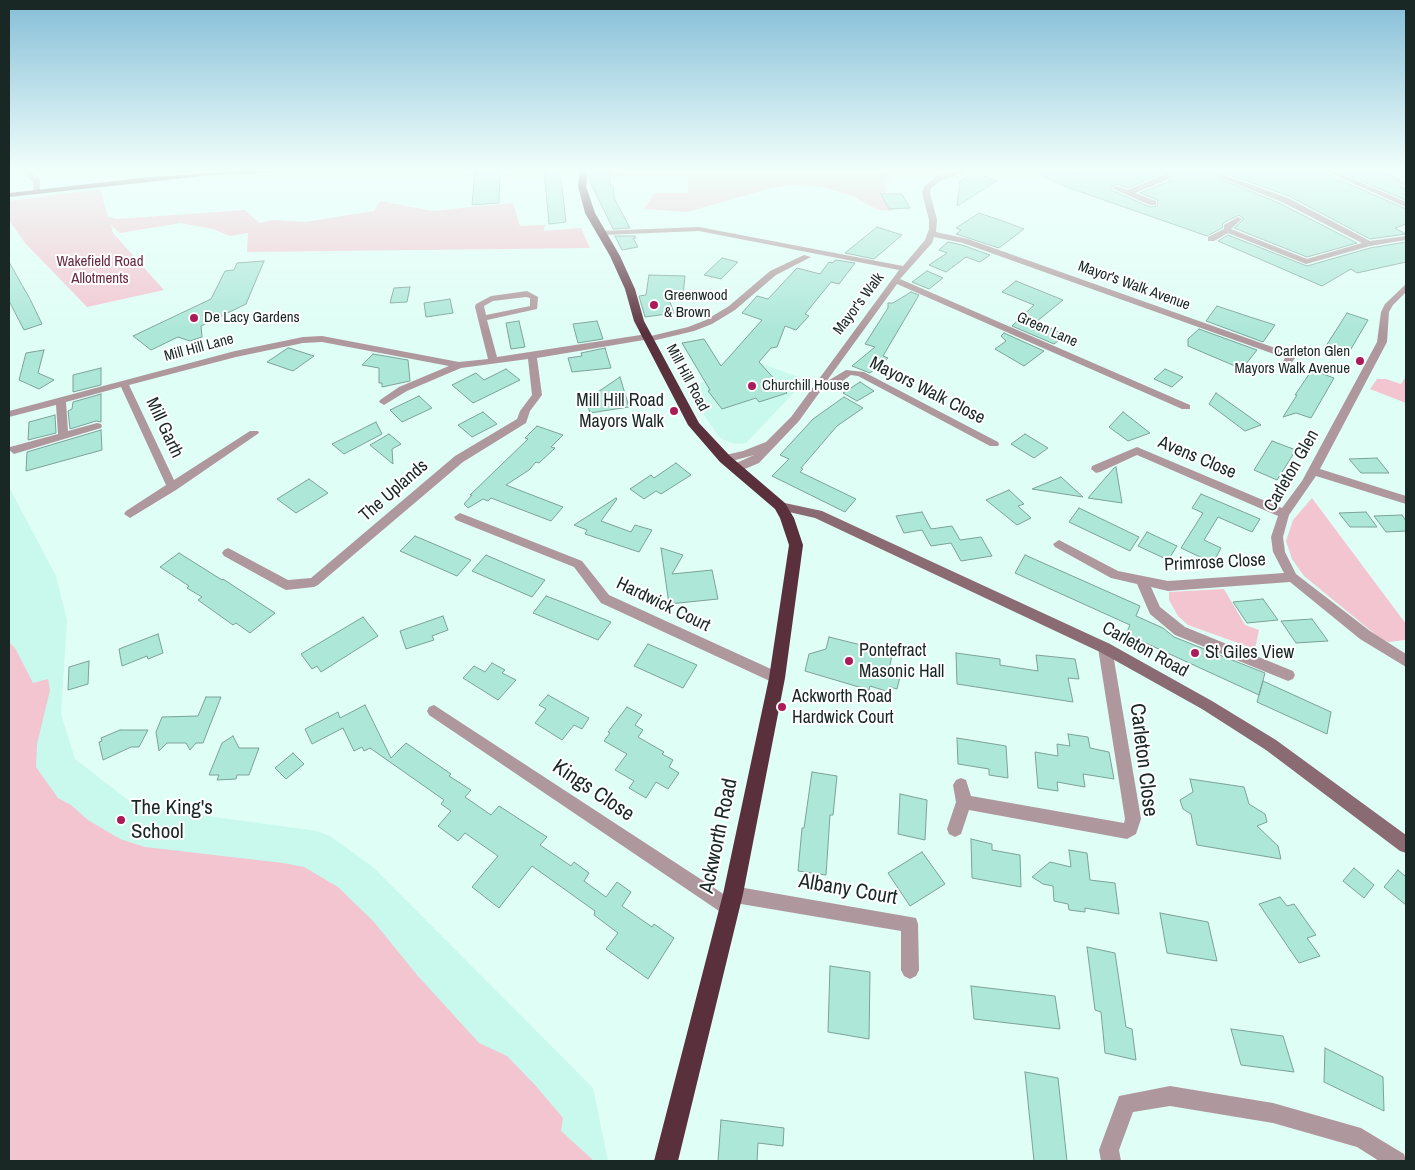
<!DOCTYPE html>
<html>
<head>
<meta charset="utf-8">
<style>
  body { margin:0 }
  #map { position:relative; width:1415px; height:1170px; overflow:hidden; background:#dffef6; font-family:"Archivo Narrow",sans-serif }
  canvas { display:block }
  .frame { position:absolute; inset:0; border:10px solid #192825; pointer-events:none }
</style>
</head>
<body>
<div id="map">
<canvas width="1415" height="1170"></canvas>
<div class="frame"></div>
</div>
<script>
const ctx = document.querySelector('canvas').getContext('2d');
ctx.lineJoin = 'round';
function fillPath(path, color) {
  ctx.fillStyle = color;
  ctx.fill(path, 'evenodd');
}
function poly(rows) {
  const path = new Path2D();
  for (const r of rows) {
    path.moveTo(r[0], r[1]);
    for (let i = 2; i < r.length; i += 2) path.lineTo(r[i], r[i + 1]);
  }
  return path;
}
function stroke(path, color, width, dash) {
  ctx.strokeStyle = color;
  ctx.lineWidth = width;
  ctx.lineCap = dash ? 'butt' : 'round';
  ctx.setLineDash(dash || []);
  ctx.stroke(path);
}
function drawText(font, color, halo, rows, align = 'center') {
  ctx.font = font + ' "Archivo Narrow",sans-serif';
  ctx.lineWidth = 4;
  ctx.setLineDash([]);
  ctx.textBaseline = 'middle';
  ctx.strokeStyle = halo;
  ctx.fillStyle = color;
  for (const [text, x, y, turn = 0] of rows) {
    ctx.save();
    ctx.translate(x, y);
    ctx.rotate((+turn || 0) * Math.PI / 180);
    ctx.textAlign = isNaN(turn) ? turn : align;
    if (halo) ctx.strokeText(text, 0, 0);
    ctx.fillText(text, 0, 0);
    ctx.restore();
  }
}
const built = poly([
  [1334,170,1404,170,1406,172,1406,202],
  [760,363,806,380,746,443,736,444,726,441,719,437,686,388],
  [9,487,56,576,67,620,61,714,75,759,128,800,148,808,317,831,330,836,373,867,593,1088,608,1161,9,1161]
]);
const green = poly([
  [594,170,950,170,938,174,889,175,890,178,885,185,886,194,893,211,878,210,852,196,822,187,794,185,772,188,687,212,644,209,654,193,688,193,688,176,591,177],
  [100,189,108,217,117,219,245,210,259,223,274,220,305,222,374,211,380,201,433,211,513,203,520,226,545,225,544,231,581,228,590,248,247,252,248,233,230,236,213,229,181,223,120,233,111,225,113,233,164,290,87,307,25,243,9,220,9,201],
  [1405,378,1406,403,1370,389,1377,379,1386,379,1401,384],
  [1312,498,1406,624,1405,640,1389,642,1381,639,1304,576,1292,559,1286,541,1293,520],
  [1224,589,1245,625,1259,630,1255,649,1188,625,1178,616,1169,600,1169,592],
  [9,642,15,648,33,683,48,679,50,690,37,744,36,767,58,798,71,805,88,820,120,839,145,847,283,863,304,867,338,887,374,922,417,975,479,1043,507,1056,535,1085,563,1118,561,1131,594,1161,9,1161]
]);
const building = poly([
  [475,170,500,170,499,203,472,205,475,170],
  [544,170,560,170,566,222,549,224,544,170],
  [590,170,609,170,610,185,613,185,614,198,630,228,613,229,589,179,590,170],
  [1030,170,1065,170,1074,174,1084,170,1169,170,1128,188,1117,184,1110,187,1111,190,1150,207,1157,206,1158,200,1140,193,1172,180,1182,170,1199,170,1281,204,1357,243,1307,257,1234,228,1244,219,1239,215,1223,223,1222,228,1207,236,1064,186,1030,170],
  [1215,170,1321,170,1322,172,1406,209,1406,224,1395,228,1406,234,1370,239,1289,196,1215,170],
  [1336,170,1376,170,1400,180,1397,181,1403,184,1400,187,1406,189,1406,200,1336,170],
  [974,173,997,181,957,206,960,181,974,173],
  [881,194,902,194,910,208,889,209,881,194],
  [979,213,1003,221,1024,229,999,248,956,234,961,230,956,228,979,213],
  [877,227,902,235,874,259,845,253,877,227],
  [1228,235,1307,266,1370,248,1406,242,1406,262,1357,273,1351,269,1322,286,1218,241,1228,235],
  [615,236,635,236,636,238,633,238,638,247,622,250,615,236],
  [948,242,962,245,990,255,980,262,966,257,946,272,929,265,947,253,939,250,948,242],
  [722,258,738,262,721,279,704,275,722,258],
  [836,260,855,263,839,284,831,282,805,314,809,316,796,330,785,326,777,347,771,348,759,362,787,393,759,402,756,398,722,409,708,391,710,390,682,343,704,339,721,366,762,320,742,313,757,296,768,299,797,268,820,274,829,262,832,263,836,260],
  [264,261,246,304,201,326,202,337,190,341,178,337,151,350,133,336,211,299,225,271,234,270,237,263,264,261],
  [9,262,30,299,42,324,24,330,9,301,9,262],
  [927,271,943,278,929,289,912,282,927,271],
  [649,275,685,276,683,294,667,294,674,313,645,317,639,296,646,295,649,275],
  [1016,281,1063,300,1036,322,1066,335,1054,344,1012,326,1034,305,1002,292,1016,281],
  [410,287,407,302,390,303,394,288,410,287],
  [911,292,919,295,883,356,888,358,870,373,852,366,875,347,865,344,888,308,888,303,893,303,911,292],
  [450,299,453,313,426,317,424,303,450,299],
  [1217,306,1250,317,1275,325,1263,342,1206,321,1217,306],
  [1347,313,1368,320,1348,354,1326,346,1347,313],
  [519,321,525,347,511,349,506,323,519,321],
  [597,321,603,339,578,343,573,324,597,321],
  [1199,329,1257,350,1242,369,1188,346,1188,339,1199,329],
  [1004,333,1044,351,1024,366,995,349,1006,341,1001,336,1004,333],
  [288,348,289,348,314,356,293,371,267,362,288,348],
  [605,348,611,368,572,372,568,358,582,356,581,353,605,348],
  [44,350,38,373,54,380,39,389,19,380,26,353,44,350],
  [373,354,408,360,410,381,382,387,382,383,379,383,379,368,362,365,373,354],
  [101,368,101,385,73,392,73,375,101,368],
  [506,369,520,380,473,403,452,385,476,373,484,380,506,369],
  [1165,369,1183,377,1172,387,1154,379,1165,369],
  [1312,370,1334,378,1311,418,1296,413,1283,417,1297,395,1295,395,1312,370],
  [620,377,629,407,590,413,586,400,620,377],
  [860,382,874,391,857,401,843,393,860,382],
  [1216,393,1261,425,1245,431,1209,404,1216,393],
  [101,394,101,422,96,421,70,429,68,411,72,409,73,402,101,394],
  [419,396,432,408,402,422,390,410,419,396],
  [844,397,863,408,837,426,801,468,803,469,800,472,856,499,845,512,772,476,789,459,780,455,813,419,844,397],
  [483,412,497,424,472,437,458,425,483,412],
  [1123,412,1150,433,1128,441,1109,427,1123,412],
  [55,415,56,433,28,440,29,422,55,415],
  [376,422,382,434,344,454,332,444,376,422],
  [537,426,563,435,551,447,555,448,539,463,536,462,529,470,506,485,563,507,551,521,491,498,488,501,483,499,468,508,464,504,472,495,470,495,528,439,525,438,537,426],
  [101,430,102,450,26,471,27,452,101,430],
  [389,434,401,444,392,449,393,464,370,445,389,434],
  [1025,434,1048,448,1034,458,1011,444,1025,434],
  [1272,441,1296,450,1277,480,1254,470,1272,441],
  [1377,458,1389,473,1361,473,1349,459,1377,458],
  [676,463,691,475,661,494,656,491,644,499,630,489,651,475,654,478,676,463],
  [1116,467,1122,503,1088,498,1114,468,1116,467],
  [1061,477,1083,497,1032,489,1061,477],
  [309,479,328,493,296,513,277,499,309,479],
  [1009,490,1024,504,1018,506,1031,518,1017,525,986,500,1009,490],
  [1201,494,1260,519,1252,532,1218,517,1204,540,1221,548,1213,563,1181,548,1203,513,1192,508,1201,494],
  [616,498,617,499,601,521,631,532,635,525,652,530,639,552,585,534,587,530,574,525,616,498],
  [1079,508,1139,537,1130,551,1069,522,1079,508],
  [922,512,931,529,952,526,960,540,981,537,992,556,961,561,951,543,931,546,922,530,904,533,896,516,922,512],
  [1366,512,1377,527,1350,527,1339,513,1366,512],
  [1402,515,1406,521,1406,531,1386,532,1374,516,1402,515],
  [1147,532,1177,546,1168,560,1138,546,1147,532],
  [415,536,434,544,471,560,457,576,400,551,415,536],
  [661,548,683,555,672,574,712,570,718,599,669,604,661,548],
  [179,553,222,580,223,579,275,613,250,633,236,623,233,625,198,600,202,597,187,588,189,586,160,567,179,553],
  [486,555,516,568,545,580,532,597,472,571,486,555],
  [1025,555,1140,606,1136,616,1163,628,1174,637,1265,673,1259,695,1126,634,1130,625,1015,573,1025,555],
  [546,596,562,602,611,622,598,640,533,613,546,596],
  [1263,599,1278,620,1247,623,1233,602,1263,599],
  [443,616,448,630,432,636,434,640,406,649,400,631,443,616],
  [363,617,378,636,321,672,317,666,312,669,301,654,363,617],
  [1312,619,1328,641,1296,643,1281,621,1312,619],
  [158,634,163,653,148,659,147,656,122,666,119,649,158,634],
  [829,637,877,649,877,646,893,650,890,665,900,677,897,689,890,687,889,692,870,686,869,690,805,671,809,654,826,649,829,637],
  [648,644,697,665,683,688,634,666,648,644],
  [956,653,1000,659,1000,665,1038,671,1036,655,1075,659,1079,679,1068,678,1073,702,957,684,956,653],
  [89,661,88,684,68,690,69,667,89,661],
  [492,663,505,670,502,673,516,680,498,700,463,678,474,666,485,672,492,663],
  [1263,681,1331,712,1327,734,1257,702,1263,681],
  [548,695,589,718,582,729,574,725,562,740,535,723,546,709,539,705,548,695],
  [206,697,221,697,203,743,196,743,190,750,186,743,167,743,159,751,156,732,162,717,198,716,206,697],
  [365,705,391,758,406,743,451,774,449,776,471,790,465,797,491,815,499,806,547,837,540,845,571,866,574,862,589,873,584,881,606,897,617,882,631,892,622,906,652,927,654,924,674,938,648,979,606,949,618,933,594,915,595,911,532,866,499,908,472,887,498,856,465,833,458,841,438,826,451,811,441,804,444,800,370,748,364,751,362,747,354,751,343,728,312,744,305,729,338,712,340,718,365,705],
  [627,707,642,715,635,725,643,730,638,737,664,752,662,754,673,760,669,767,679,773,668,789,656,782,646,798,629,788,634,781,615,770,627,754,604,741,610,733,608,732,627,707],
  [120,730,148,730,139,747,131,747,103,760,99,742,102,741,101,738,120,730],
  [1068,734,1088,737,1090,748,1109,752,1114,779,1083,774,1085,787,1057,782,1058,791,1038,788,1035,752,1058,756,1057,744,1070,746,1068,734],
  [233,736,239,748,259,748,249,775,237,775,236,779,217,780,219,775,209,775,222,743,233,736],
  [957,738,1006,746,1008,778,989,775,989,769,958,764,957,738],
  [293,753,304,764,286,779,275,768,293,753],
  [812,772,837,776,833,815,830,815,826,875,798,871,802,828,804,828,812,772],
  [1190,779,1244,787,1249,804,1265,814,1267,822,1257,826,1278,846,1281,859,1197,845,1191,814,1183,809,1180,800,1193,792,1190,779],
  [900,794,927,800,925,840,898,834,900,794],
  [971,839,992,844,992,850,1020,855,1021,887,972,878,971,839],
  [1069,850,1087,853,1090,880,1115,883,1119,914,1085,908,1085,912,1069,910,1068,904,1054,901,1053,886,1043,884,1032,877,1050,862,1071,867,1069,850],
  [922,852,945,884,910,906,888,873,922,852],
  [1354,868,1374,885,1364,898,1343,881,1354,868],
  [1398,870,1406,877,1406,905,1384,887,1398,870],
  [1280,897,1287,906,1294,904,1316,935,1307,938,1320,956,1299,963,1259,904,1280,897],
  [1160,913,1208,922,1217,961,1167,953,1160,913],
  [1087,947,1115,953,1126,1027,1132,1029,1136,1060,1105,1053,1101,1012,1095,1010,1087,947],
  [830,966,870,972,869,1039,828,1032,830,966],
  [971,986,1055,996,1060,1029,974,1019,971,986],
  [1231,1029,1283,1036,1294,1072,1241,1065,1231,1029],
  [1325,1048,1383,1077,1384,1111,1324,1082,1325,1048],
  [1025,1072,1058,1078,1067,1161,1034,1161,1025,1072],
  [721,1120,784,1128,783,1146,758,1143,757,1161,718,1161,721,1120]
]);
const street = poly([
  [20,170,27,170,40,179,40,193,34,193,33,182,20,170],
  [959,170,969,170,941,181,931,188,930,193,937,220,936,232,968,239,1292,354,1295,358,1290,365,1284,365,1282,363,1285,358,963,243,934,237,932,243,900,279,1190,405,1190,409,1182,409,897,284,826,382,846,370,864,372,998,442,999,444,998,446,990,446,858,376,851,375,834,387,822,389,799,421,759,463,740,471,732,471,731,468,732,465,754,455,725,463,720,459,721,456,743,451,766,442,791,417,899,270,699,231,603,235,599,233,600,231,699,227,903,266,925,240,929,229,929,220,922,193,924,187,935,177,959,170],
  [1172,170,1180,170,1171,178,1135,193,1156,201,1156,205,1150,205,1112,188,1116,186,1128,190,1165,174,1172,170],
  [1201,170,1210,170,1288,198,1370,241,1406,236,1406,240,1370,246,1306,264,1228,233,1214,241,1208,241,1208,237,1224,229,1224,225,1238,217,1242,219,1231,229,1307,259,1362,243,1282,202,1201,170],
  [1323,170,1332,170,1406,202,1406,207,1323,170],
  [804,255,811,257,776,275,735,310,712,324,694,331,648,342,644,340,537,358,542,395,530,411,526,423,463,462,318,585,314,587,286,590,282,588,224,556,222,553,224,550,228,548,232,550,288,580,311,578,455,456,517,419,520,411,532,395,528,359,461,368,407,391,384,405,379,402,380,400,399,387,449,366,322,342,303,343,236,357,129,385,174,480,250,431,258,431,259,433,176,490,130,518,124,514,126,511,166,485,121,387,66,402,68,431,97,423,101,424,102,426,101,428,14,454,9,450,10,447,58,434,56,405,9,417,9,411,235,351,303,337,322,336,459,362,488,359,475,307,476,304,491,296,527,291,538,297,537,309,487,320,497,357,647,334,651,336,688,327,706,320,729,306,770,271,804,255],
  [526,297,530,298,530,306,486,315,484,306,493,301,526,297],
  [1406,284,1406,292,1393,305,1389,312,1387,342,1320,469,1406,496,1406,504,1316,476,1289,515,1283,537,1285,552,1296,574,1370,631,1406,654,1406,667,1360,639,1290,582,1168,591,1151,587,1160,607,1185,627,1293,671,1295,675,1293,679,1288,681,1175,635,1150,614,1137,584,1111,578,1055,547,1053,544,1059,540,1118,571,1168,581,1284,573,1273,552,1271,537,1278,516,1137,455,1100,472,1096,473,1091,469,1092,466,1137,447,1282,508,1302,481,1377,342,1381,312,1385,304,1406,284],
  [460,513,582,561,609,595,782,674,784,678,782,682,777,684,772,682,601,603,574,567,456,520,454,517,460,513],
  [1105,642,1110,644,1112,648,1141,819,1136,834,1127,839,969,810,961,834,955,837,949,834,947,829,956,802,953,785,956,780,961,778,966,780,971,796,1124,823,1125,819,1098,648,1100,644,1105,642],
  [434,705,725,895,727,888,733,886,916,918,918,924,919,970,916,976,910,979,904,976,901,970,901,931,735,903,736,907,734,913,728,915,722,913,429,715,427,711,429,707,434,705],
  [1170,1086,1273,1103,1361,1128,1404,1154,1406,1161,1379,1161,1357,1147,1273,1123,1170,1106,1133,1112,1119,1150,1121,1161,1101,1161,1099,1150,1119,1096,1170,1086]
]);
const secondary = poly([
  [780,502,822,511,1110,644,1212,701,1276,740,1406,835,1406,853,1400,851,1266,750,1202,709,1100,652,815,518,776,509,774,506,780,502]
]);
const primary = poly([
  [244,170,292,170,288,172,213,175,9,197,9,193,141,178,244,170]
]);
const highway = poly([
  [580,170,588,170,586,186,595,213,620,256,635,289,644,321,699,423,730,456,785,503,794,518,803,545,785,678,743,894,678,1161,654,1161,723,894,769,678,789,545,780,518,775,509,720,462,688,425,634,321,625,289,610,256,585,213,578,186,580,170]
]);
const markers = [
  [654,305,5,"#aa1b58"],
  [194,318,5,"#aa1b58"],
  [1360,361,5,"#aa1b58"],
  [752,386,5,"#aa1b58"],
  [674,411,5,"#aa1b58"],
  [1195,653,5,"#aa1b58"],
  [849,661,5,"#aa1b58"],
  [782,707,5,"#aa1b58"],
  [121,820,5,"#aa1b58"]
];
const farParknames = [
  ["Wakefield Road",100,262],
  ["Allotments",100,279]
];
const farStreetnames = [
  ["Mayor's Walk Avenue",1134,286,20],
  ["Mayor's Walk",859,304,-53],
  ["Green Lane",1047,330,24],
  ["Mill Hill Lane",199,348,-15],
  ["Mill Hill Road",687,378,62]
];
const farPoinames = [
  ["Greenwood",664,296],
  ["& Brown",664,313],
  ["De Lacy Gardens",204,318],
  ["Carleton Glen",1350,352,"right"],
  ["Mayors Walk Avenue",1350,369,"right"],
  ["Churchill House",762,386]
];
const streetNames = [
  ["Mayors Walk Close",927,391,27],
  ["Mill Garth",164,428,65],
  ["Avens Close",1197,458,23],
  ["Carleton Glen",1292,471,-60],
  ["The Uplands",394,491,-41],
  ["Primrose Close",1215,563,-3],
  ["Hardwick Court",663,605,26],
  ["Carleton Road",1145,650,29]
];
const poiNames = [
  ["Mill Hill Road",664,401,"right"],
  ["Mayors Walk",664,422,"right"],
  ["Pontefract",859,651],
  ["Masonic Hall",859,672],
  ["St Giles View",1205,653],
  ["Ackworth Road",792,697],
  ["Hardwick Court",792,718]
];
const nearStreetnames = [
  ["Carleton Close",1143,760,83],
  ["Kings Close",593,791,34],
  ["Ackworth Road",719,836,-78],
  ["Albany Court",848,890,10]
];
const nearPoinames = [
  ["The King's",131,808],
  ["School",131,832]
];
fillPath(built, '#c8f9ec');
fillPath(green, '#f2c5d0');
fillPath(building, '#ace7d8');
stroke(building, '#7da298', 1);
fillPath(street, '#af989d');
fillPath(secondary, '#8b6b73');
fillPath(primary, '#724b55');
fillPath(highway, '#5b303d');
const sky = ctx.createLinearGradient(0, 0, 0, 333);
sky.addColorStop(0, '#85bed7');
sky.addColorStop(0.51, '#f1fffb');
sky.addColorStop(1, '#f1fffb00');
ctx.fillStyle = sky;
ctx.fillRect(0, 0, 1415, 333);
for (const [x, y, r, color] of markers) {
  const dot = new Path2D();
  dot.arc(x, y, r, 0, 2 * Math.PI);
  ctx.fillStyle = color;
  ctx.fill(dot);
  stroke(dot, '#fff', 2);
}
drawText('15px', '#68283d', '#fff', farParknames);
drawText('15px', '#192825', '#fff', farStreetnames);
drawText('15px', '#192825', '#fff', farPoinames, 'left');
drawText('18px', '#192825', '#fff', streetNames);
drawText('18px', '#192825', '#fff', poiNames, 'left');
drawText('21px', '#192825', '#fff', nearStreetnames);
drawText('21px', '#192825', '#fff', nearPoinames, 'left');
</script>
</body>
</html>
